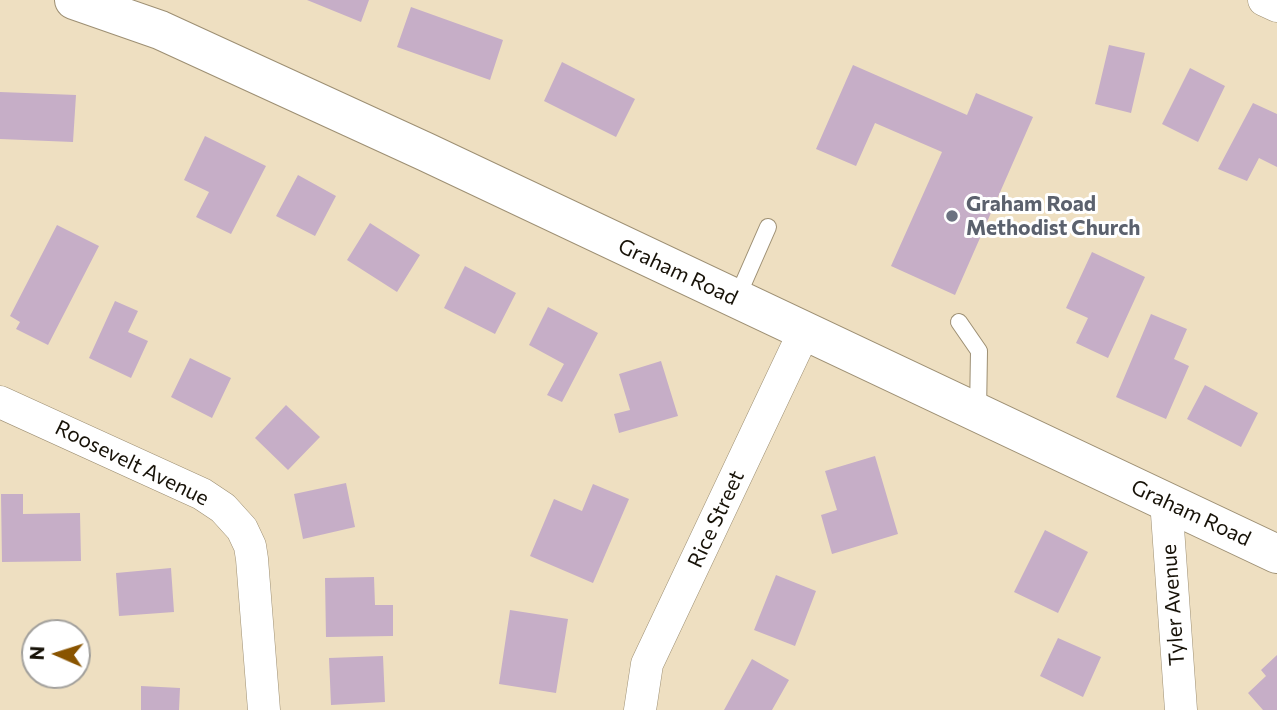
<!DOCTYPE html>
<html>
<head>
<meta charset="utf-8">
<style>
  body { margin:0 }
  #map { position:relative; width:1277px; height:710px; overflow:hidden; background:#eedfc1; font-family:Commissioner,sans-serif }
  canvas { display:block }
  .north { position:absolute; left:21px; top:619px; width:70px; height:70px; box-sizing:border-box; background:#fff; border:2px solid #a2a09c; border-radius:50%; rotate:273deg; font-size:19px; font-weight:700; line-height:28px; text-align:center; color:#171208 }
  .north::after { content:''; display:block; margin:auto; width:24px; height:32px; background:#895400; clip-path:polygon(50% 0,100% 100%,50% 72%,0 100%) }
</style>
</head>
<body>
<div id="map">
<canvas width="1277" height="710"></canvas>
<div class="north">N</div>
</div>
<script>
const ctx = document.querySelector('canvas').getContext('2d');
ctx.lineJoin = 'round';
function fillPath(path, color) {
  ctx.fillStyle = color;
  ctx.fill(path, 'evenodd');
}
function poly(rows) {
  const path = new Path2D();
  for (const r of rows) {
    path.moveTo(r[0], r[1]);
    for (let i = 2; i < r.length; i += 2) path.lineTo(r[i], r[i + 1]);
  }
  return path;
}
function stroke(path, color, width, dash) {
  ctx.strokeStyle = color;
  ctx.lineWidth = width;
  ctx.lineCap = dash ? 'butt' : 'round';
  ctx.setLineDash(dash || []);
  ctx.stroke(path);
}
function drawText(font, color, halo, rows, align = 'center') {
  ctx.font = font + ' Commissioner,sans-serif';
  ctx.lineWidth = 6;
  ctx.setLineDash([]);
  ctx.textBaseline = 'middle';
  ctx.strokeStyle = halo;
  ctx.fillStyle = color;
  for (const [text, x, y, turn = 0] of rows) {
    ctx.save();
    ctx.translate(x, y);
    ctx.rotate((+turn || 0) * Math.PI / 180);
    ctx.textAlign = isNaN(turn) ? turn : align;
    if (halo) ctx.strokeText(text, 0, 0);
    ctx.fillText(text, 0, 0);
    ctx.restore();
  }
}
const building = poly([
  [307,0,369,0,361,22],
  [411,7,503,40,490,80,397,47],
  [1109,45,1145,53,1131,113,1095,104],
  [562,62,635,99,616,137,544,101],
  [853,65,967,115,976,93,1033,117,955,295,891,266,942,152,875,123,856,166,816,149],
  [1190,68,1225,86,1198,142,1162,124],
  [0,92,76,95,73,142,0,139],
  [1253,103,1277,114,1277,167,1259,158,1247,181,1218,169],
  [205,136,266,166,231,234,196,217,209,192,184,180],
  [298,175,336,196,315,236,276,216],
  [370,223,420,255,397,292,347,260],
  [57,225,99,246,48,345,16,329,20,322,10,316],
  [1092,252,1145,277,1108,358,1076,343,1088,318,1066,308],
  [465,266,516,293,495,334,444,308],
  [115,301,138,311,128,332,148,341,131,378,89,358],
  [548,307,598,333,562,402,547,395,564,364,529,345],
  [1151,314,1187,329,1174,359,1189,366,1166,419,1116,397],
  [190,358,231,378,212,418,171,397],
  [661,361,678,416,619,433,614,414,630,410,619,374],
  [1205,385,1258,413,1241,447,1187,419],
  [286,405,320,437,288,470,255,438],
  [875,456,898,534,832,554,821,515,837,510,825,471],
  [346,483,355,527,303,539,294,494],
  [593,484,629,499,593,583,530,556,554,499,582,511],
  [1,494,23,494,23,514,80,513,81,561,2,562],
  [1045,530,1088,552,1058,613,1014,592],
  [171,568,174,612,119,616,116,573],
  [776,575,816,591,795,646,754,630],
  [374,577,375,605,393,605,393,636,326,637,325,578],
  [510,610,568,619,556,693,499,684],
  [1058,638,1101,657,1083,697,1040,676],
  [1277,655,1277,710,1263,710,1248,693,1266,676,1261,670],
  [383,656,385,702,331,705,329,658],
  [752,659,789,680,772,710,724,710],
  [141,686,180,688,179,710,141,710]
]);
const lane = poly([
  [736,300,768,227],
  [959,322,979,351,978,412]
]);
const street = poly([
  [1264,0,1277,6],
  [0,402,202,494,223,508,242,529,250,546,252,559,264,710],
  [1166,500,1181,710],
  [640,710,647,664,804,332]
]);
const secondary = poly([
  [74,0,160,30,426,152,1277,554]
]);
const markers = [
  [952,216,7,"#6b7280"]
];
const worshipNames = [
  ["Graham Road",966,204],
  ["Methodist Church",966,228]
];
const streetNames = [
  ["Graham Road",678,272,25],
  ["Roosevelt Avenue",132,463,26],
  ["Graham Road",1191,513,25],
  ["Rice Street",716,519,-65],
  ["Tyler Avenue",1173,605,-94]
];
fillPath(building, '#c6aec7');
stroke(lane, '#9d8f73', 18);
stroke(street, '#9d8f73', 33);
stroke(secondary, '#9d8f73', 40);
stroke(lane, '#fff', 16);
stroke(street, '#fff', 32);
stroke(secondary, '#fff', 38);
for (const [x, y, r, color] of markers) {
  const dot = new Path2D();
  dot.arc(x, y, r, 0, 2 * Math.PI);
  ctx.fillStyle = color;
  ctx.fill(dot);
  stroke(dot, '#fff', 2.5);
}
drawText('bold 21px', '#5b616d', '#fff', worshipNames, 'left');
drawText('21px', '#171208', '#fff', streetNames);
</script>
</body>
</html>
